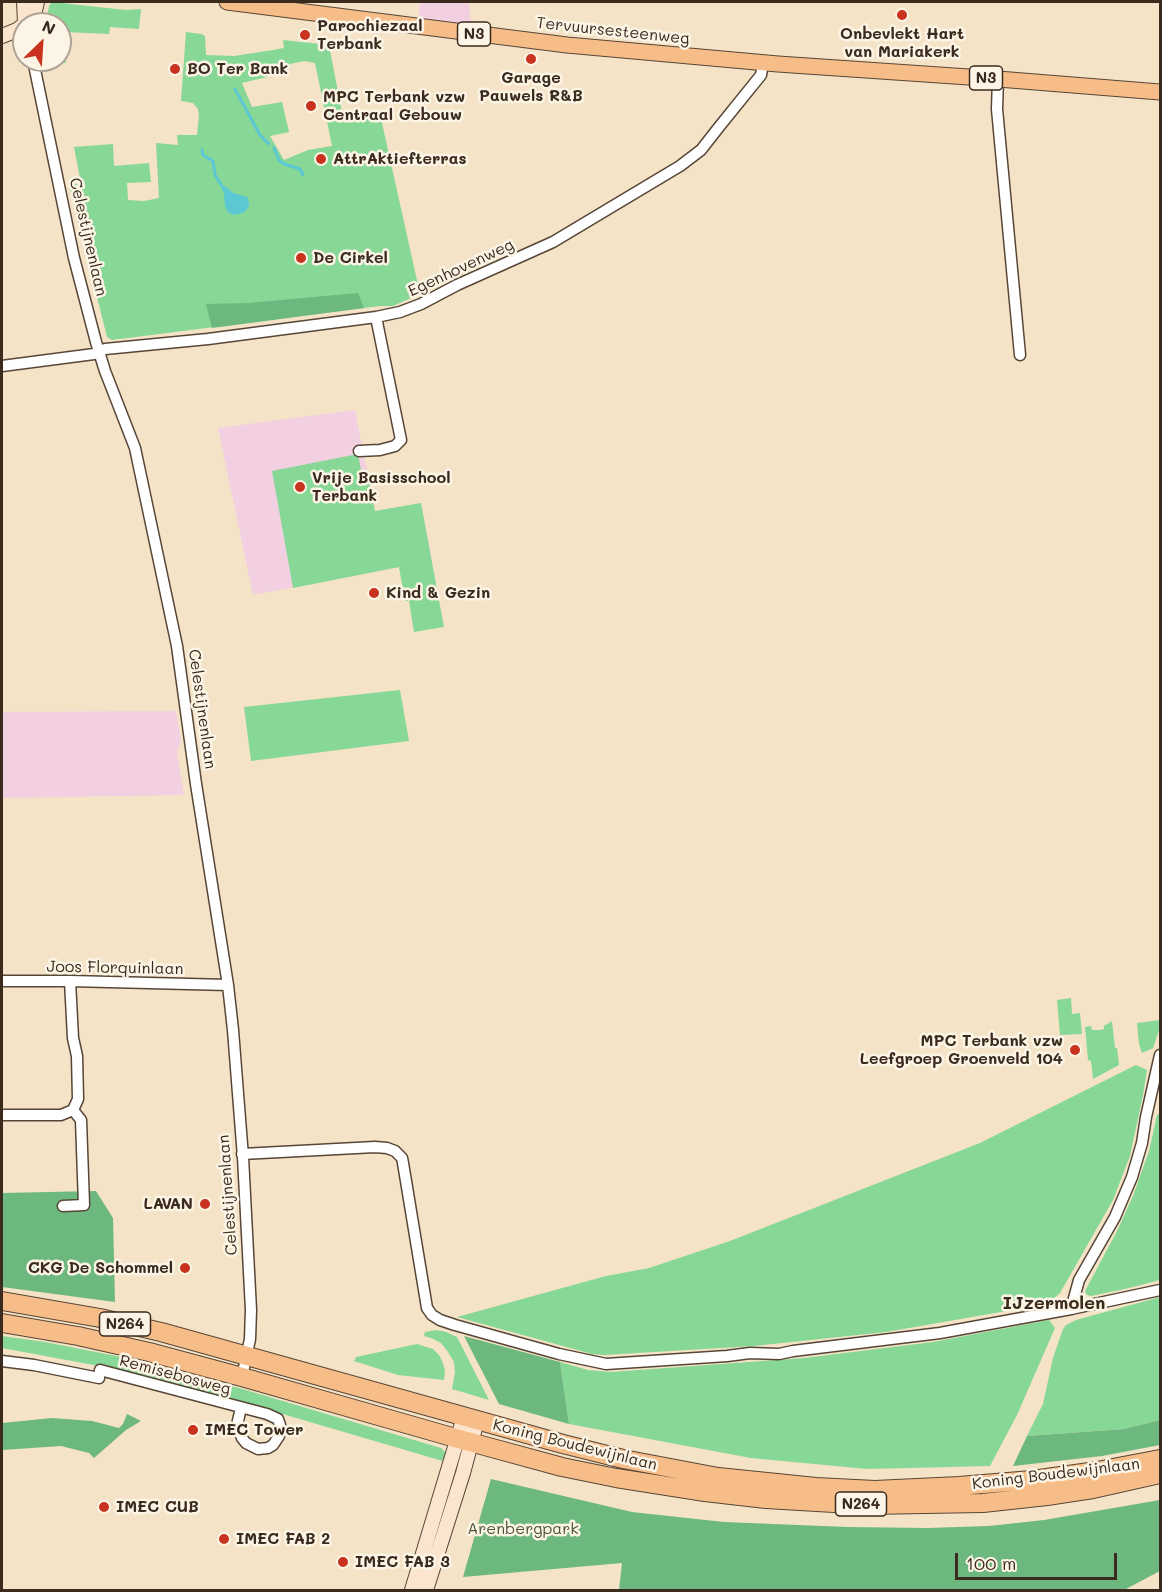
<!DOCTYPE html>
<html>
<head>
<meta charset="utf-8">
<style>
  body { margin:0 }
  #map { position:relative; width:1162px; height:1592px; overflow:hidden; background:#f4e3c6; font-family:Mali,sans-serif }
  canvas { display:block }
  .frame { position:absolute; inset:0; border:3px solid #3b2a1e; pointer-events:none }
  .north { position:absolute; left:12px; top:12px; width:60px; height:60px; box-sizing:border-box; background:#fcf5e5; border:2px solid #afa495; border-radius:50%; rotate:25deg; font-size:16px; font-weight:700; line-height:24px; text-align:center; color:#3b2a1e }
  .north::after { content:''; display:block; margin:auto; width:21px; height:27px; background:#c8321e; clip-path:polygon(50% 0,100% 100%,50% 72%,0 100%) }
  .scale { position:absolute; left:955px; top:1553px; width:162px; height:27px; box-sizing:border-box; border:3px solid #3b2a1e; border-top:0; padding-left:8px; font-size:18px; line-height:21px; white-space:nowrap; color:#3b2a1e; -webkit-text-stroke:4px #fcf5e5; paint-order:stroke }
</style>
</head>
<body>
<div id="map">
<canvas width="1162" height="1592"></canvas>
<div class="frame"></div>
<div class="north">N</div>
<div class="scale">100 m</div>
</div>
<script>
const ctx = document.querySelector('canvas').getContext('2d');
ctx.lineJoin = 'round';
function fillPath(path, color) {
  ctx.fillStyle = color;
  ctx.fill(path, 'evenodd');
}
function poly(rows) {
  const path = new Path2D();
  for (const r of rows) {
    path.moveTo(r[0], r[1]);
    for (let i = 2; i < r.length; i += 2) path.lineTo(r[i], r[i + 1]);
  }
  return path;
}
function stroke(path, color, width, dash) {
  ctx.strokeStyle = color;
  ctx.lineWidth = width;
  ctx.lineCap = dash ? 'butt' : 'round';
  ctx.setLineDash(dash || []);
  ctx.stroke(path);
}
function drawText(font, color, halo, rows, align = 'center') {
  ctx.font = font + ' Mali,sans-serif';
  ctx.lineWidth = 5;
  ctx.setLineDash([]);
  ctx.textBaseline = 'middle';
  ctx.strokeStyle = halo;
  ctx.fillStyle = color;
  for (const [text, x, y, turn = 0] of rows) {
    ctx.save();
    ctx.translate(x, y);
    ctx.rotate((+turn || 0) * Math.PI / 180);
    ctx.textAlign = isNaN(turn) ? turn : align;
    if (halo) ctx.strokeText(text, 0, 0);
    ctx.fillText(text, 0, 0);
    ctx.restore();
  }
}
const built = poly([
  [420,2,469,2,472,34,418,27],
  [355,410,375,511,421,503,432,561,253,595,218,428],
  [176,711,181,741,177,753,184,795,2,798,2,712]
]);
const green = poly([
  [52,2,126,10,141,9,139,29,110,27,109,34,65,32,64,46,66,63,44,62,44,60,60,60,60,24,46,24,49,6],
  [186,32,201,34,205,36,206,55,234,56,273,50,284,48,283,40,329,45,344,123,380,114,420,294,393,306,380,306,112,340,107,337,69,185,81,184,74,147,113,144,114,166,149,163,151,182,127,183,128,200,144,201,159,198,156,143,178,145,177,135,197,135,199,115,198,109,193,103,181,101],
  [304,61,315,63,332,146,308,150,284,160,270,136,289,132,282,102,252,107,242,83,267,77,290,67,290,64],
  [358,454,361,470,367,470,375,511,421,503,444,627,414,632,409,601,405,601,399,567,293,588,272,471],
  [400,690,409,741,251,761,244,707],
  [1071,998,1072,1014,1080,1013,1082,1034,1060,1035,1057,1000],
  [1160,1020,1160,1027,1153,1048,1142,1053,1139,1044,1137,1023],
  [1112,1021,1115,1048,1117,1048,1119,1065,1093,1079,1091,1061,1088,1060,1085,1027,1091,1026,1092,1030,1100,1030,1104,1029,1104,1026],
  [1136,1065,1147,1070,1143,1095,1130,1156,1113,1200,1060,1293,1047,1304,886,1332,754,1346,604,1355,592,1354,457,1317,606,1276,649,1268,730,1241,980,1143],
  [1160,1113,1160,1280,1125,1289,1091,1296,1087,1295,1085,1291,1117,1231,1133,1196,1149,1151,1157,1115],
  [1160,1297,1160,1420,1124,1429,1027,1436,1043,1404,1053,1358,1063,1329,1066,1325,1076,1320],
  [1049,1320,1055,1328,1017,1415,990,1466,867,1469,751,1458,569,1424,560,1362,588,1370,611,1372,804,1358,933,1342],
  [437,1330,446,1332,457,1337,489,1400,452,1389,455,1372,454,1362,448,1352,441,1343,431,1338,424,1336,425,1332],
  [2,1336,45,1342,121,1357,239,1388,441,1448,445,1452,446,1462,235,1400,183,1386,99,1366,2,1348],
  [417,1344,433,1349,439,1355,443,1363,445,1370,444,1380,398,1375,354,1361,356,1357]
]);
const forest = poly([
  [358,293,364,308,212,328,206,304,248,303],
  [96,1191,113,1218,115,1302,2,1287,2,1193],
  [464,1336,560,1362,569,1424,499,1404],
  [127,1414,141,1421,126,1430,94,1458,89,1453,61,1446,2,1450,2,1423,52,1418,92,1421,119,1428,123,1424],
  [1160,1420,1160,1445,1102,1456,1013,1466,1027,1436,1124,1429],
  [491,1479,632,1512,724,1522,847,1527,928,1528,989,1526,1044,1520,1160,1500,1160,1571,1124,1590,619,1590,622,1563,463,1577]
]);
const water = poly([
  [225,186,233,193,247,197,249,202,249,206,245,212,234,215,228,212,225,206,224,193,222,189]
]);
const stream = poly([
  [235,89,260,135,269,144],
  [274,148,279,160,284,164,300,169,303,175],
  [202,150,203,155,213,161,215,175,223,188]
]);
const street = poly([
  [33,60,74,258,96,342,105,371,135,448,177,646,196,784,228,985,233,1030,243,1157,251,1310,250,1339,242,1377],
  [998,79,997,109,1020,355],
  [2,366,94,354,105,349,208,339,376,317,400,312,421,304,457,285,553,242,680,166,701,150,719,127,761,75,763,63],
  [359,451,380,450,395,446,401,440,376,317],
  [2,981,70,981,228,985],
  [70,981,73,1038,77,1056,78,1099,73,1110],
  [2,1115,61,1115,73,1110],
  [242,1154,375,1147,387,1148,395,1151,402,1158,403,1163,427,1308,432,1315,440,1320,455,1325,559,1354,606,1364,727,1356,750,1353,779,1354,793,1351,940,1333,1071,1309,1160,1290],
  [63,1206,84,1205,81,1120,73,1110],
  [1071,1309,1079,1280,1115,1217,1132,1177,1142,1143,1146,1117,1160,1055],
  [2,1361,34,1365,99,1378,100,1370,267,1414,278,1419,280,1425,279,1436,273,1445,268,1448,258,1449,246,1443,242,1438,237,1425,241,1408]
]);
const secondary = poly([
  [24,2,25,23],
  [2,36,17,30,31,19,34,15,37,2],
  [412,1590,464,1417],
  [426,1590,463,1473,477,1421]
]);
const primary = poly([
  [227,2,567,45,778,64,998,79,1160,92]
]);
const highway = poly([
  [2,1301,100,1318,161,1332,563,1444,623,1459,718,1477,816,1487,875,1490,959,1486,1032,1480,1097,1471,1160,1459],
  [2,1323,78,1336,149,1352,242,1377,459,1439,562,1467,616,1478,705,1492,766,1499,868,1505,983,1503,1047,1496,1093,1489,1160,1474]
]);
const markers = [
  [902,15,6,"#c8321e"],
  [305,35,6,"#c8321e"],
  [531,59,6,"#c8321e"],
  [175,69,6,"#c8321e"],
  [311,106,6,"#c8321e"],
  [321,159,6,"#c8321e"],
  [301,258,6,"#c8321e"],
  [300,487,6,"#c8321e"],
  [374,593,6,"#c8321e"],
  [1075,1050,6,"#c8321e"],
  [205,1204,6,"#c8321e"],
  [185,1268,6,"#c8321e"],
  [193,1430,6,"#c8321e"],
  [104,1507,6,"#c8321e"],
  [224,1539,6,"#c8321e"],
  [343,1562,6,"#c8321e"]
];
const shields = [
  [474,34,33],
  [986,78,33],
  [125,1324,51],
  [861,1504,51]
];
const shieldNames = [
  ["N3",474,34],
  ["N3",986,78],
  ["N264",125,1324],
  ["N264",861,1504]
];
const poiNames = [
  ["Parochiezaal",317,26],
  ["Terbank",317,44],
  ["Onbevlekt Hart",902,34,"center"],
  ["van Mariakerk",902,52,"center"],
  ["BO Ter Bank",187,69],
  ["Garage",531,78,"center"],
  ["Pauwels R&B",531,96,"center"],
  ["MPC Terbank vzw",323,97],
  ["Centraal Gebouw",323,115],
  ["AttrAktiefterras",333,159],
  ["De Cirkel",313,258],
  ["Vrije Basisschool",312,478],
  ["Terbank",312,496],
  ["Kind & Gezin",386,593],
  ["MPC Terbank vzw",1063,1041,"right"],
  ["Leefgroep Groenveld 104",1063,1059,"right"],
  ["LAVAN",193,1204,"right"],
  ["CKG De Schommel",173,1268,"right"],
  ["IMEC Tower",205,1430],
  ["IMEC CUB",116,1507],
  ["IMEC FAB 2",236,1539],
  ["IMEC FAB 3",355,1562]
];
const streetNames = [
  ["Tervuursesteenweg",613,31,6],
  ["Celestijnenlaan",88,237,77],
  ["Egenhovenweg",461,268,-25],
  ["Celestijnenlaan",202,709,82],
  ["Joos Florquinlaan",115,968,1],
  ["Celestijnenlaan",228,1195,-94],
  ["Remisebosweg",175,1375,15],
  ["Koning Boudewijnlaan",575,1445,14],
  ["Koning Boudewijnlaan",1056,1474,-7]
];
const parkNames = [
  ["Arenbergpark",523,1529]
];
const neighbourhoodNames = [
  ["IJzermolen",1054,1303]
];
fillPath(built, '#f2d0e2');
fillPath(green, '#87d796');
fillPath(forest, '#6db87f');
fillPath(water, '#5cc8d3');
stroke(stream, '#5cc8d3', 3);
stroke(street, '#574637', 13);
stroke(secondary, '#574637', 16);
stroke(primary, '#574637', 17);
stroke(highway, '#574637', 20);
stroke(street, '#fff', 10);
stroke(secondary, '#fce5cf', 14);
stroke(primary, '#f7bd88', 15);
stroke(highway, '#f7bd88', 18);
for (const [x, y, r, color] of markers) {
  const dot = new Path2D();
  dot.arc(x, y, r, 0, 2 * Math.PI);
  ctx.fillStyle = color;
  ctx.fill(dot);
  stroke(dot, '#fcf5e5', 2);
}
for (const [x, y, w] of shields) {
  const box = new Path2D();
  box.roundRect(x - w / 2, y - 12, w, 24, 4.5);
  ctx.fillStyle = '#fcf5e5';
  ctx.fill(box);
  stroke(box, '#3b2a1e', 1.5);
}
drawText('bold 15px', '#3b2a1e', null, shieldNames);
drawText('bold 16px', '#3b2a1e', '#fcf5e5', poiNames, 'left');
drawText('16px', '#3b2a1e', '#fcf5e5', streetNames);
drawText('16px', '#4e553c', '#fcf5e5', parkNames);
drawText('bold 18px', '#3b2a1e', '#fcf5e5', neighbourhoodNames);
</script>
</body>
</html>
